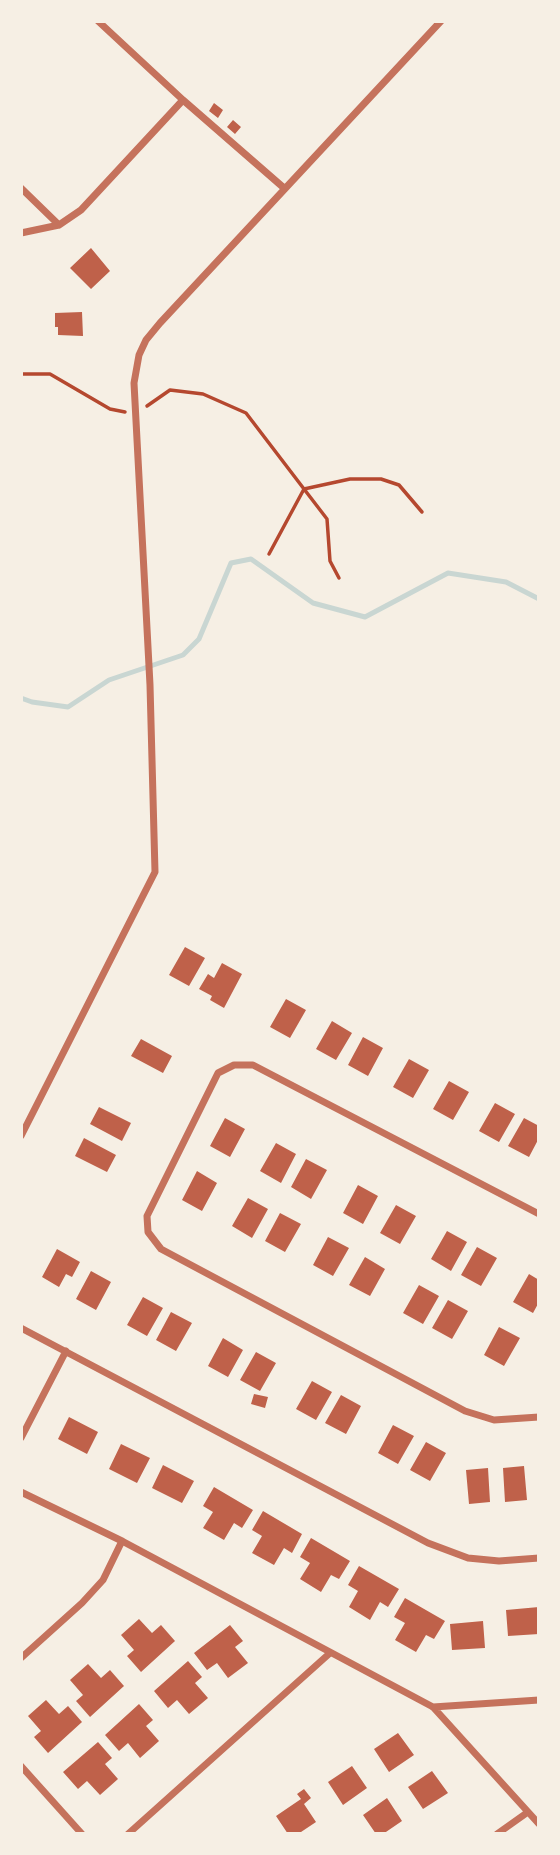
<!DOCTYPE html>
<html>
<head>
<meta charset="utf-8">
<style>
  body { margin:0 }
  #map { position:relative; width:560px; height:1855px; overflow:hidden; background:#f6efe4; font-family:Cabin,sans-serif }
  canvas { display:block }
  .frame { position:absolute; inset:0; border:23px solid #f6efe4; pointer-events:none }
</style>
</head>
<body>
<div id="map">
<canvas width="560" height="1855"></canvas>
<div class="frame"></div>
</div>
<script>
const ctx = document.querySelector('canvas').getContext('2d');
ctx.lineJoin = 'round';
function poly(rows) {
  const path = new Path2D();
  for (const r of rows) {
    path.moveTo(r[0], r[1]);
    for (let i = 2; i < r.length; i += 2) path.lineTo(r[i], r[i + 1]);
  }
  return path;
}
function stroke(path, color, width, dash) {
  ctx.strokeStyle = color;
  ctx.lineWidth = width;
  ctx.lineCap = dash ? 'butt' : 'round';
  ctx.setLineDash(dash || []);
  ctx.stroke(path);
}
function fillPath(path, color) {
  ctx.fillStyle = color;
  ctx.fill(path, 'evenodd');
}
const stream = poly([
  [21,698,32,702,68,707,109,680,183,655,199,639,231,563,251,559,313,603,365,617,448,573,506,582,539,599]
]);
const building = poly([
  [214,103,223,110,218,118,209,111],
  [233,120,241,127,235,134,227,127],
  [91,248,110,271,91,289,70,268],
  [82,312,83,336,58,335,58,327,55,327,55,313],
  [185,947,205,958,189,986,169,975],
  [222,963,242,974,224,1008,210,1000,212,996,199,989,208,974,214,978],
  [286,999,306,1010,290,1038,270,1027],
  [332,1021,352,1033,336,1060,316,1049],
  [363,1037,383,1048,368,1076,348,1065],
  [141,1039,172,1056,163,1073,131,1056],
  [409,1059,429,1070,413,1098,393,1087],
  [449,1081,469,1092,453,1120,433,1109],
  [495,1103,515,1114,499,1142,479,1131],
  [99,1107,131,1123,122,1141,90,1124],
  [225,1118,245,1129,230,1157,210,1146],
  [524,1118,539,1126,539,1138,529,1157,508,1146],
  [84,1138,116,1155,107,1172,75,1156],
  [276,1143,296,1154,281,1183,260,1171],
  [306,1159,327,1170,311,1199,291,1187],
  [197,1171,217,1183,202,1211,182,1200],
  [358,1185,378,1196,363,1224,343,1213],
  [248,1198,268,1209,252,1238,232,1226],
  [396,1205,416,1216,400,1244,380,1233],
  [280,1213,301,1224,285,1252,265,1241],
  [447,1231,467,1242,451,1271,431,1259],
  [328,1237,349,1248,333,1276,313,1265],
  [477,1247,497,1258,481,1286,461,1275],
  [57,1249,80,1262,72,1277,66,1274,59,1287,42,1277],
  [365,1257,385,1269,370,1296,349,1285],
  [91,1271,111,1282,96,1310,76,1299],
  [529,1274,539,1280,539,1302,533,1313,513,1302],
  [419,1285,439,1296,423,1324,403,1313],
  [143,1297,163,1308,147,1336,127,1325],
  [448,1300,468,1311,452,1339,432,1328],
  [171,1312,192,1323,176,1351,156,1340],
  [499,1327,520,1338,504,1366,484,1355],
  [223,1338,243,1350,228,1377,208,1366],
  [256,1352,276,1363,260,1391,240,1380],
  [312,1381,332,1392,316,1420,296,1409],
  [254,1394,268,1397,265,1408,251,1404],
  [341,1395,361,1406,346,1434,325,1423],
  [69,1417,98,1432,87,1454,58,1439],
  [393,1425,414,1436,398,1464,378,1453],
  [426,1442,446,1453,430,1481,410,1470],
  [121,1444,150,1458,137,1483,109,1469],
  [163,1465,194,1481,182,1503,152,1488],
  [524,1466,527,1500,505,1502,503,1468],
  [488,1468,490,1502,469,1504,466,1470],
  [214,1487,253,1510,242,1528,234,1523,224,1540,203,1528,213,1512,203,1506],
  [263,1511,302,1534,292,1553,284,1548,274,1565,252,1553,262,1536,252,1530],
  [311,1538,350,1561,339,1579,331,1575,321,1592,300,1579,310,1563,300,1557],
  [359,1566,399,1589,388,1607,380,1602,370,1620,349,1607,358,1591,348,1585],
  [405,1598,445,1621,434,1639,426,1635,416,1652,395,1640,405,1623,394,1617],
  [539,1607,539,1634,508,1636,506,1610],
  [139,1619,152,1633,161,1625,175,1641,141,1672,127,1656,134,1650,121,1635],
  [483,1621,485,1648,452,1650,450,1624],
  [230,1625,243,1641,235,1647,248,1663,228,1678,217,1663,207,1670,194,1653],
  [188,1661,202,1677,195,1683,208,1698,189,1714,177,1700,168,1708,154,1691],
  [88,1664,101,1678,110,1670,124,1686,90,1717,76,1701,83,1695,70,1680],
  [46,1700,59,1714,68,1706,82,1722,48,1753,34,1737,41,1731,28,1716],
  [139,1704,153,1720,146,1726,159,1741,140,1758,128,1743,119,1751,105,1735],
  [398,1733,414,1755,389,1772,374,1749],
  [98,1742,112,1758,105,1764,118,1779,100,1795,87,1781,78,1789,63,1772],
  [352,1766,367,1788,343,1805,328,1782],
  [432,1771,448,1793,423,1809,408,1787],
  [304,1789,311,1798,304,1804,316,1822,298,1834,288,1834,276,1816,301,1799,297,1794],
  [387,1798,402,1821,383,1834,376,1834,363,1815]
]);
const path = poly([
  [21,374,50,374,110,409,125,412],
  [147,406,170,390,203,394,246,413,304,489,269,554],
  [339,578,330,561,327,519,304,489,350,479,381,479,399,485,422,512]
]);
const minor = poly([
  [98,21,183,100,284,188],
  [21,188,59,225],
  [21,233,59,225,81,210,183,100],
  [21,1136,155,872,150,685,134,383,139,355,146,340,160,323,441,21],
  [539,1214,253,1065,234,1065,218,1073,147,1216,148,1232,161,1249,465,1411,494,1420,539,1417],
  [21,1328,428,1543,468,1558,499,1561,539,1558],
  [21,1438,66,1351],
  [21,1492,122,1541,433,1707,539,1824],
  [21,1658,82,1603,103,1580,122,1541],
  [433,1707,539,1700],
  [21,1766,82,1834],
  [128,1834,330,1653],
  [497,1834,528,1812]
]);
stroke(stream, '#c9d6d2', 5);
fillPath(building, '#bf614a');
stroke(path, '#b5482f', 3.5);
stroke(minor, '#c5725c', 7);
</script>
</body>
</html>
